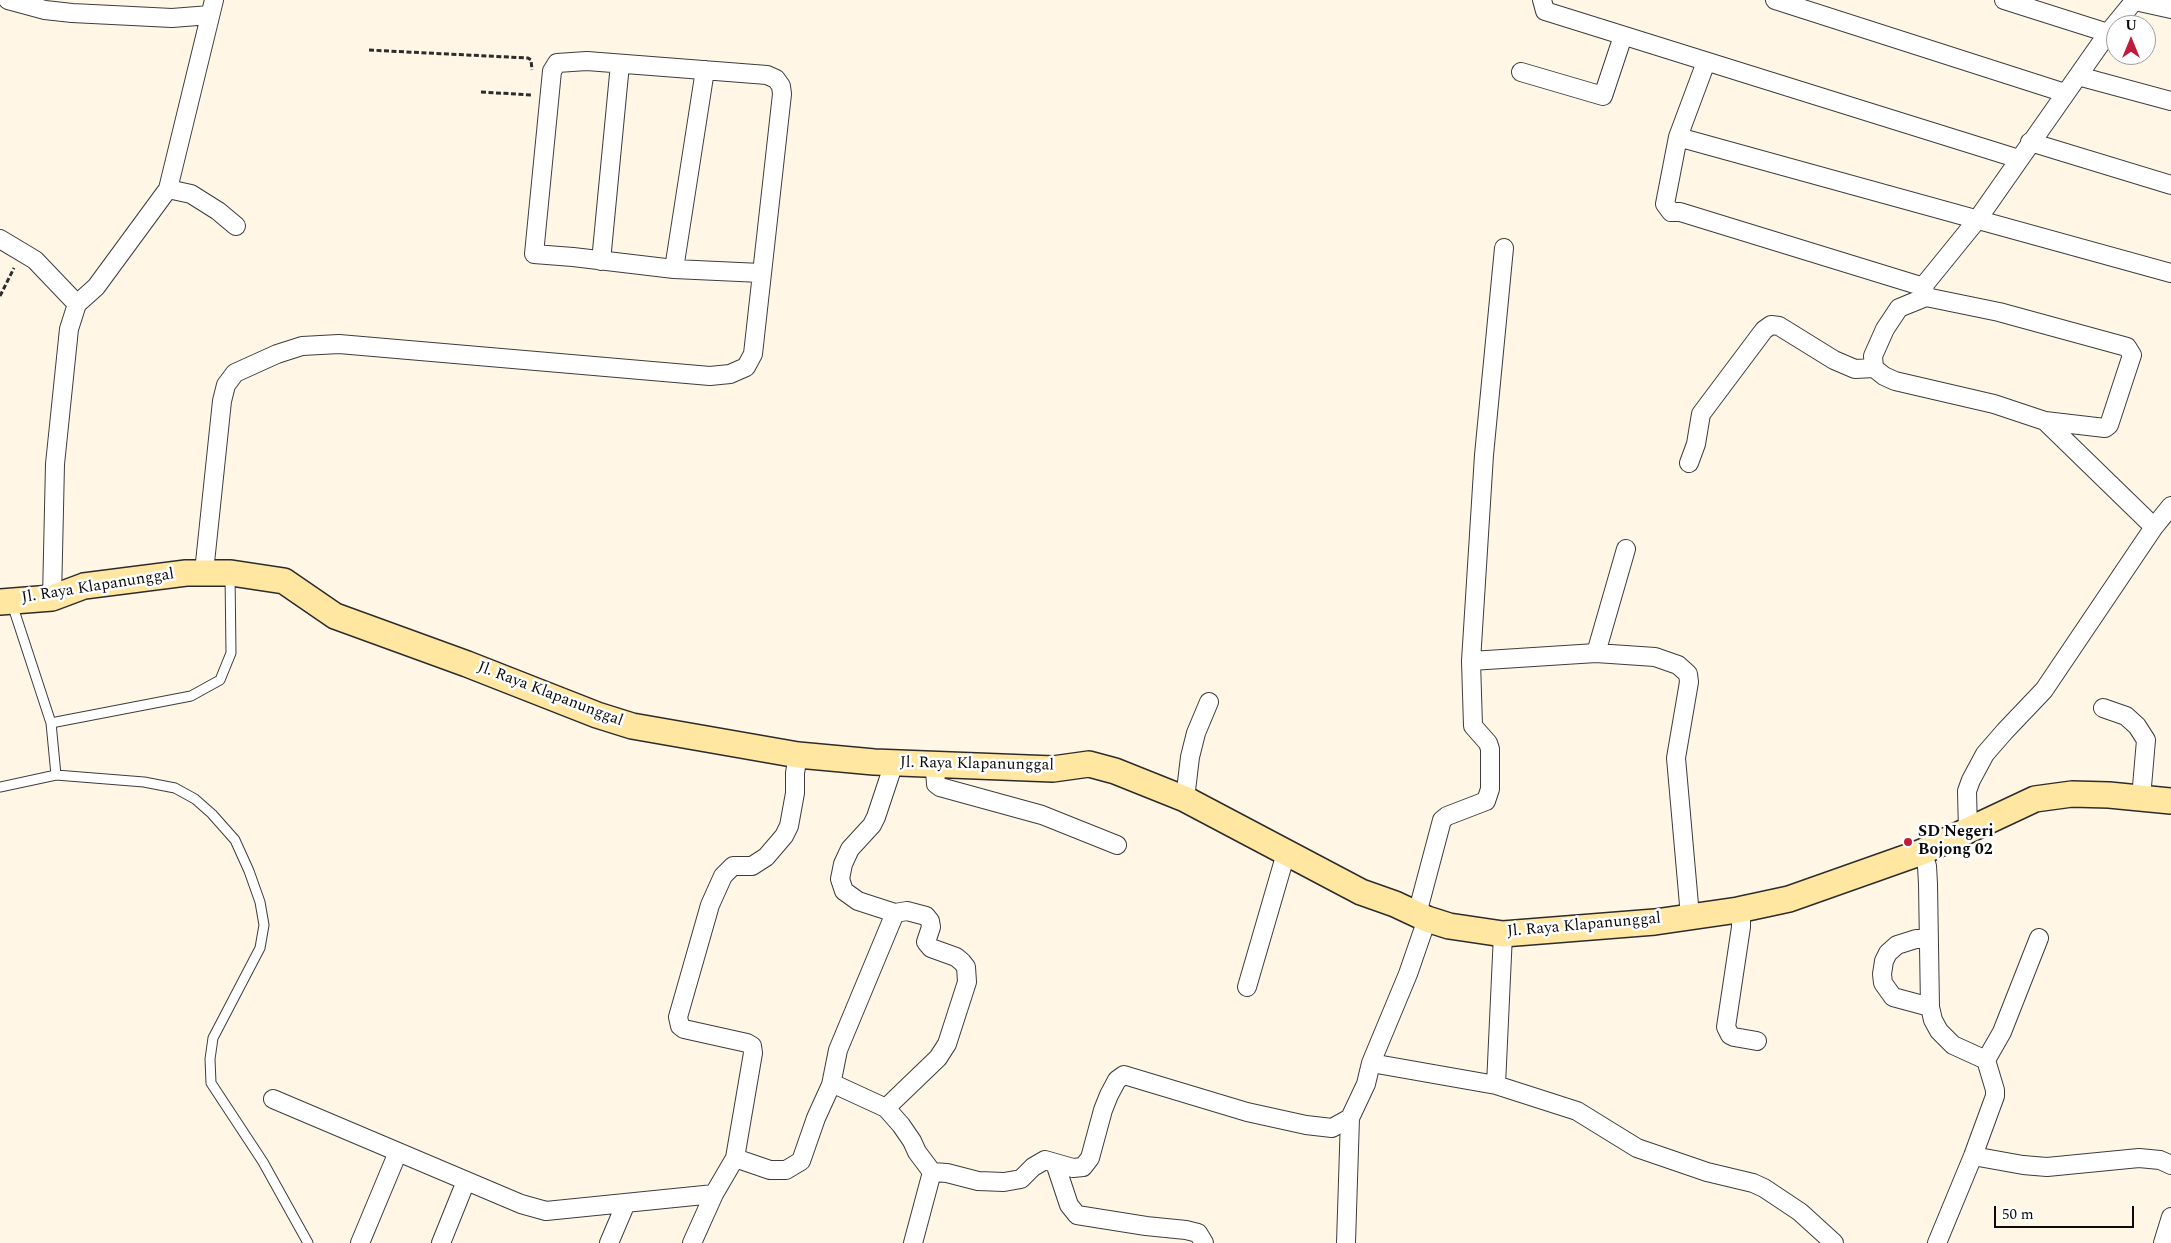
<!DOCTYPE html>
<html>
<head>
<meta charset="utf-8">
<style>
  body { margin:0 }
  #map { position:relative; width:2171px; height:1243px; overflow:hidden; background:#fff6e6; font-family:Spectral,serif }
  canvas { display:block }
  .north { position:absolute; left:2106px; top:15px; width:50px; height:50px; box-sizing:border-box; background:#fff; border:1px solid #9d9d9d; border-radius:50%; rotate:0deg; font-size:14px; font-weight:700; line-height:20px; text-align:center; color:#0a0a0a }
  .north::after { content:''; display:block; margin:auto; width:18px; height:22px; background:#c01b3d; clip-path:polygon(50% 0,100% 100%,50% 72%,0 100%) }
  .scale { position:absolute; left:1994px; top:1206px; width:140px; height:22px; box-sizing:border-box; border:2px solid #0a0a0a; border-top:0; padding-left:6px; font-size:15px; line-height:18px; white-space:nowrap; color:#0a0a0a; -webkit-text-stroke:4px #fff; paint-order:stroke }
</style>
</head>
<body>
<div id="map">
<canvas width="2171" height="1243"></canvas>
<div class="north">U</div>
<div class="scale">50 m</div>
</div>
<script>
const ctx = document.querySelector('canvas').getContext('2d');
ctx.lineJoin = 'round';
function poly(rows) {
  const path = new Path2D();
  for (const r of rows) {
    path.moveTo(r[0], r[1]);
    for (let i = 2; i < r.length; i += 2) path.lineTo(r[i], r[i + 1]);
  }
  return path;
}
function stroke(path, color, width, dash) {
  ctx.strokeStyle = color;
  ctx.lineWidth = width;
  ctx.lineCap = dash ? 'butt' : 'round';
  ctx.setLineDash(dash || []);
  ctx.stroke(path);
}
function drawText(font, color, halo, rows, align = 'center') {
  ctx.font = font + ' Spectral,serif';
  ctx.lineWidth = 5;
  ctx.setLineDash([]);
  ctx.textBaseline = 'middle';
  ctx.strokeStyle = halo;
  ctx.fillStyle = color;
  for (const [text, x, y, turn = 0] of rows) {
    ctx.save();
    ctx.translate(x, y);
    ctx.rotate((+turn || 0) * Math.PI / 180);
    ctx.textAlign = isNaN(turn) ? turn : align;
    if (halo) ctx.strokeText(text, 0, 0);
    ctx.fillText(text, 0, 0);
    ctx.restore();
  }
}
const path = poly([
  [369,50,528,58,531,60,532,70],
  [481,92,532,95],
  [0,296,14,268]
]);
const lane = poly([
  [51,723,191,696,220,680,231,653,230,574],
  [56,775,144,782,175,788,195,799,212,814,235,840,249,871,260,902,264,925,260,948,213,1038,210,1059,211,1083,263,1162,308,1243],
  [0,787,56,775,51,723,12,604]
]);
const street = poly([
  [8,0,45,10,72,13,172,18,210,15],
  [1542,0,1545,11,2019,159],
  [1775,0,2065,93],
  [2004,0,2108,33],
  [2135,1,2171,9],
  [1706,62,1678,137,2171,273],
  [1521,72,1603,96,1623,36],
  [2078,76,2171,101],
  [1678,137,1665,204,1671,212,1680,212,1924,287],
  [2030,142,2171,185],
  [168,189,191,194,218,211,236,226],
  [0,239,35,260,77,304],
  [601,261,620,64],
  [674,269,705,70],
  [1926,297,1899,308,1885,329,1873,356,1874,368,1884,376,1895,381,1994,404,2045,421,2105,428,2109,425,2132,355,2127,347,1999,312,1926,297,1924,287,1925,284,1977,220,2108,33,2135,0],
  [2045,421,2154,527],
  [1689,463,1696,444,1701,414,1764,330,1771,325,1779,326,1834,360,1855,369,1874,368],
  [204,572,222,401,226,385,235,373,277,354,302,346,339,344,710,376,730,374,746,367,753,354,782,94,781,86,776,79,767,75,587,61,557,63,552,71,534,254,573,257,674,269,761,273],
  [52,598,55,464,69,329,77,304,96,287,168,189,214,0],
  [1596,653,1626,549],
  [1471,661,1596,653,1655,657,1678,665,1688,674,1689,682,1676,758,1690,916],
  [2103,708,2126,716,2137,726,2146,740,2141,798],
  [945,765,935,770,936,784,940,787,1042,815,1117,845],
  [1185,799,1190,757,1196,733,1209,702],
  [1968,831,1967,791,1971,780,1985,754,2005,731,2044,690,2154,527,2171,506],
  [1922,852,1927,866,1928,884,1930,1007,1933,1020,1939,1031,1953,1045,1986,1060,1995,1090,1995,1096,1973,1156,1937,1243],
  [1738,910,1741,914,1741,927,1726,1027,1730,1035,1734,1037,1757,1041],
  [1417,914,1442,820,1447,816,1486,801,1490,789,1490,749,1488,743,1473,726,1471,661,1484,455,1504,248],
  [1427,919,1408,974,1371,1063,1496,1085,1577,1111,1637,1148,1707,1172,1753,1183,1764,1188,1800,1212,1834,1243],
  [1929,939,1916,939,1897,945,1888,953,1884,961,1882,974,1883,983,1893,997,1930,1007],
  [1247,987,1286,853],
  [1986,1060,2002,1032,2039,938],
  [831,1085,836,1085,886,1108,901,1125,912,1141,917,1152,932,1172],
  [1496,1085,1503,934],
  [273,1099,521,1204,546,1211,714,1194,735,1158,753,1053,752,1046,747,1043,684,1029,680,1026,678,1017,710,905,723,876,733,866,752,866,766,857,784,836,789,826,795,793,795,773,798,755],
  [886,1108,938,1058,947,1044,967,982,966,967,962,962,956,957,931,948,926,942,931,927,930,921,926,916,907,911,895,913,858,901,844,891,840,879,843,864,850,849,872,825,876,817,894,763],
  [1973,1156,2023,1165,2047,1167,2139,1158,2160,1160,2171,1165],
  [735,1158,770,1170,786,1170,801,1161,816,1118,831,1085,838,1050,895,913],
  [1055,1163,1069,1205,1077,1215,1146,1226,1186,1230,1198,1233,1204,1243],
  [360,1243,398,1152],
  [441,1243,466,1181],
  [609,1243,626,1203],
  [692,1243,714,1194],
  [913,1243,932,1172,947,1173,978,1181,1004,1182,1021,1179,1033,1167,1045,1160,1073,1168,1083,1167,1090,1158,1103,1110,1109,1095,1117,1080,1124,1075,1247,1112,1306,1125,1332,1128,1350,1118,1366,1084,1371,1063],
  [1346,1243,1350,1118],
  [2163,1243,2171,1217]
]);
const secondary = poly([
  [0,602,52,598,84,586,186,573,231,573,284,581,335,616,467,664,597,715,632,726,798,755,874,762,1053,769,1089,764,1115,771,1185,799,1361,892,1395,904,1427,919,1449,926,1503,934,1655,922,1738,910,1789,899,1922,852,2035,799,2072,794,2109,795,2171,801]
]);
const markers = [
  [1908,842,5,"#c01b3d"]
];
const streetNames = [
  ["Jl. Raya Klapanunggal",98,587,-9],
  ["Jl. Raya Klapanunggal",550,695,21],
  ["Jl. Raya Klapanunggal",977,765,1],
  ["Jl. Raya Klapanunggal",1584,926,-5]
];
const poiNames = [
  ["SD Negeri",1918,833],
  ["Bojong 02",1918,851]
];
stroke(lane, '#3d3d3d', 11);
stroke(street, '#3d3d3d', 20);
stroke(secondary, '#2c2c2c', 28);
stroke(path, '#2c2c2c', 3, [5, 2.5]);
stroke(lane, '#fff', 9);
stroke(street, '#fff', 18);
stroke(secondary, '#ffe6a1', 25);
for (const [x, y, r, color] of markers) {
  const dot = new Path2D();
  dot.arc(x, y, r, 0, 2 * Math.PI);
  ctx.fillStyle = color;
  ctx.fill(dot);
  stroke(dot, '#fff', 2);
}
drawText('16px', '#0a0a0a', '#fff', streetNames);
drawText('bold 16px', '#0a0a0a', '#fff', poiNames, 'left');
</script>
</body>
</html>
